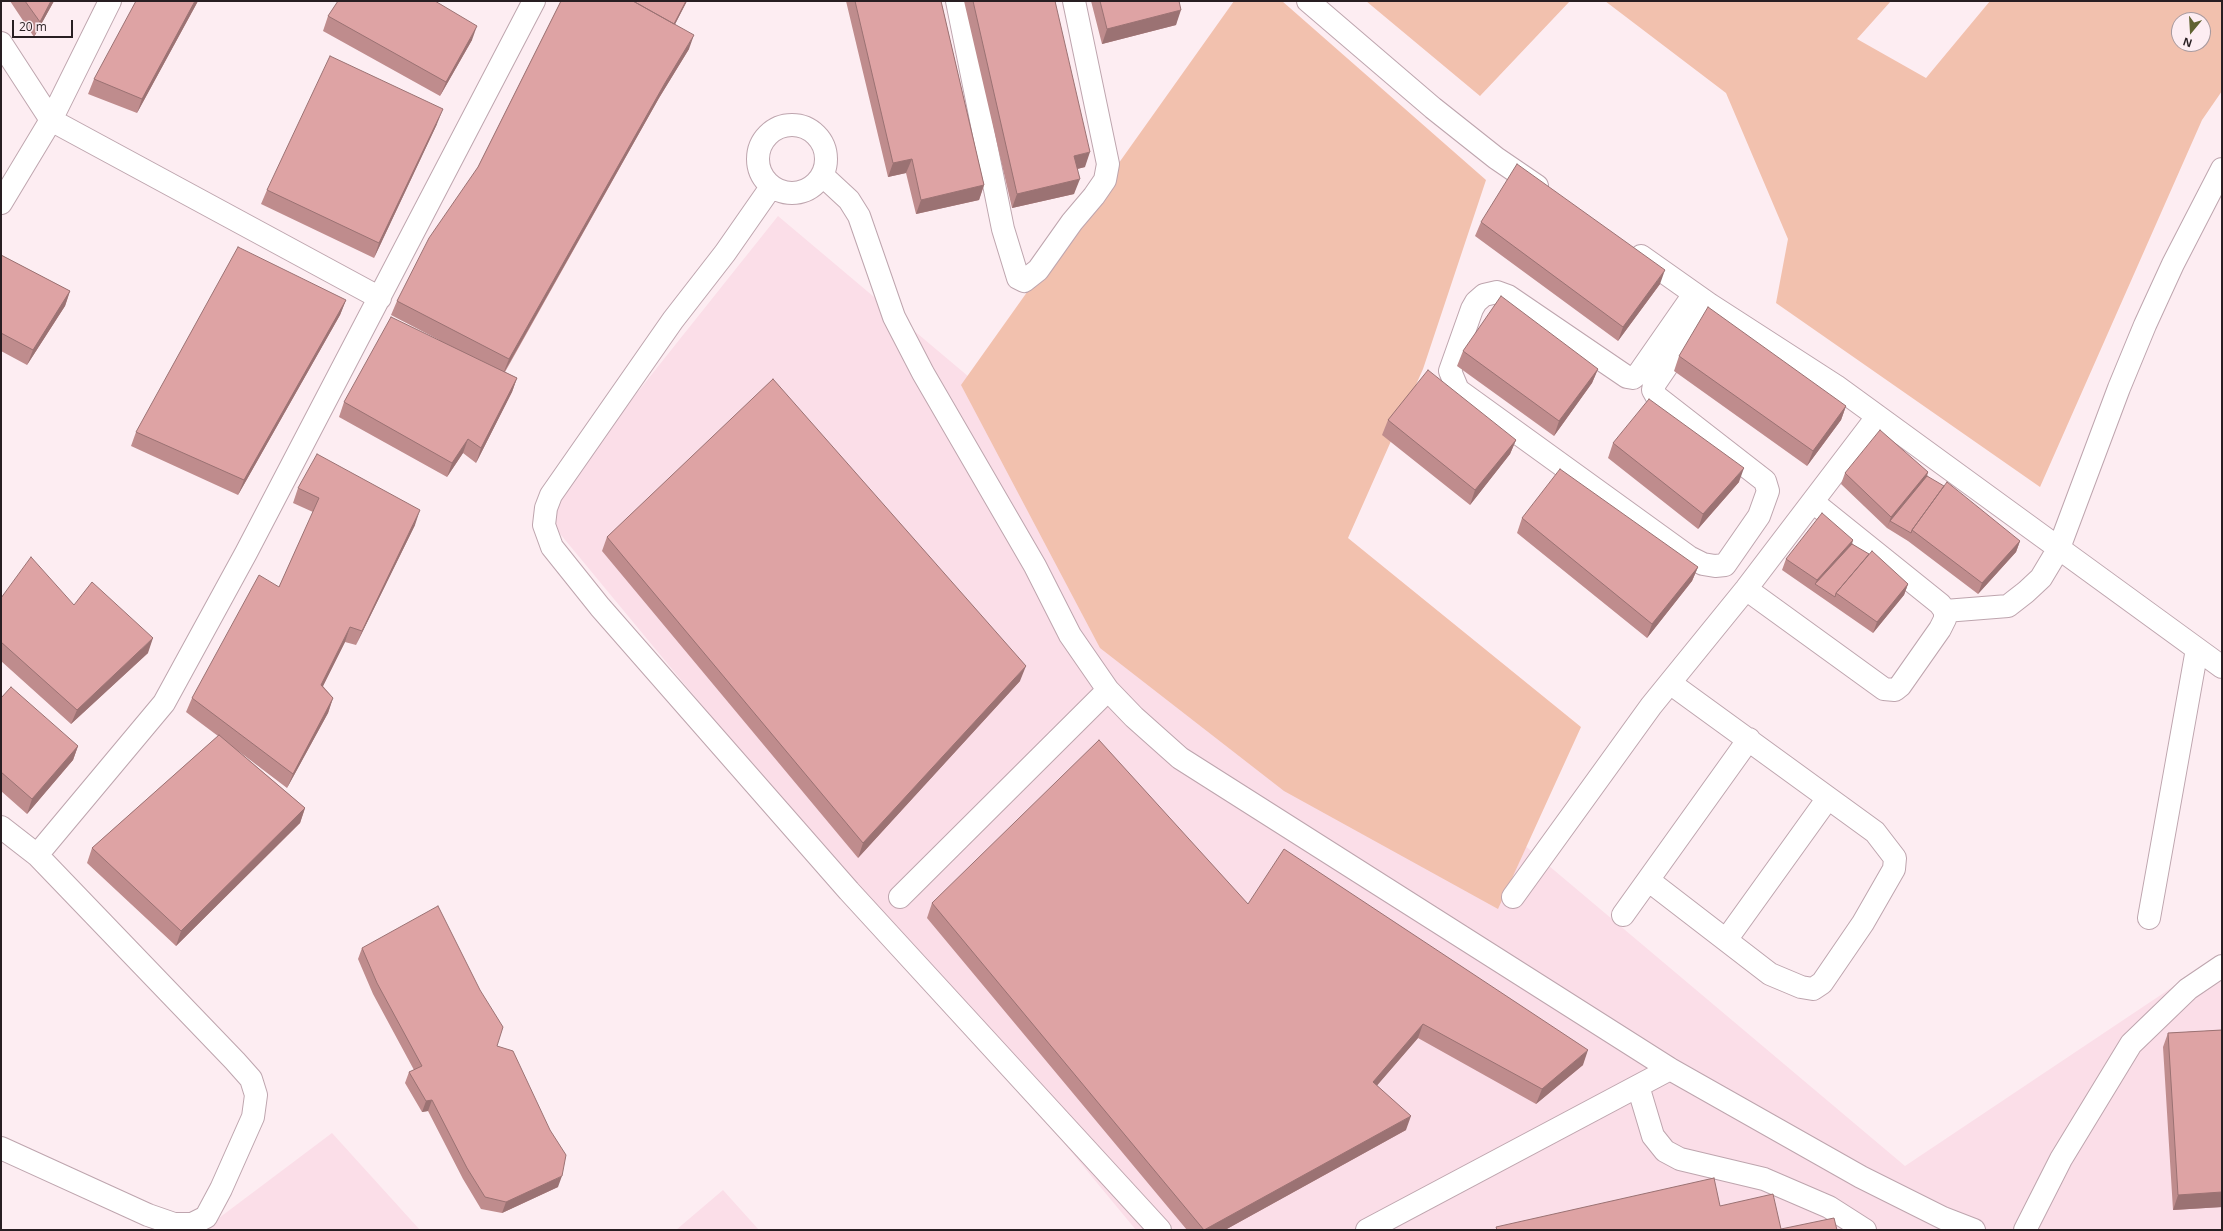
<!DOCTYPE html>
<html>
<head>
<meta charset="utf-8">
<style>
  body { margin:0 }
  #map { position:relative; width:2223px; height:1231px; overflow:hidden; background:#fdedf2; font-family:"Open Sans",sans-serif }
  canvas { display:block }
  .frame { position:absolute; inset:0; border:2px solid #281e22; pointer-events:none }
  .north { position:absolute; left:2171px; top:12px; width:40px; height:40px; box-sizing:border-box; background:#fdedf2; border:1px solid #a89a9f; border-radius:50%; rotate:198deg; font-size:11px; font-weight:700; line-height:16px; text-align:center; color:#281e22 }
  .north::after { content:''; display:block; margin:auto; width:14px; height:18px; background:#606230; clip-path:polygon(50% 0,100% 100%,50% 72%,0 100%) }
  .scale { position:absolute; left:12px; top:20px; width:61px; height:18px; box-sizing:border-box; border:2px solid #281e22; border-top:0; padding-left:5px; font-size:12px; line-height:14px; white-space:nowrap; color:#281e22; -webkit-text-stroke:3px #fdedf2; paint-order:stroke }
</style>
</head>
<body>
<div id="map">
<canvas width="2223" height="1231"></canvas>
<div class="frame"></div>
<div class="north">N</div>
<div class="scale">20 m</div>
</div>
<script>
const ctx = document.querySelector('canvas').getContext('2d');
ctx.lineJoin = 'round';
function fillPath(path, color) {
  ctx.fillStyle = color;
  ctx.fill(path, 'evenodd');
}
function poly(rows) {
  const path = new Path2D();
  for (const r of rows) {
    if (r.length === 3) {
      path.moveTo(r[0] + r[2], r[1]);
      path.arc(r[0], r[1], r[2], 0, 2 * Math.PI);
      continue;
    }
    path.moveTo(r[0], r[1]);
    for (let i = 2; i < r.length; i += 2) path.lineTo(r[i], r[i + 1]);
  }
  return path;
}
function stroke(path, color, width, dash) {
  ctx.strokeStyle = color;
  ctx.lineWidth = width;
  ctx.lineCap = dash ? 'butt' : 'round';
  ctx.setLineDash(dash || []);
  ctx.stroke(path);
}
const built = poly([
  [778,216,1905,1166,2222,954,2222,1230,1136,1230,542,512],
  [332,1133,420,1230,203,1230],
  [723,1190,759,1230,676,1230]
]);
const green = poly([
  [1234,1,1282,1,1486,180,1423,369,1348,538,1581,727,1498,909,1284,791,1100,648,961,385],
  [1366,1,1570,1,1480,96],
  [1605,1,1891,1,1857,39,1926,78,1990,1,2222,1,2222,91,2202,120,2040,487,1776,303,1788,239,1726,93],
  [2179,20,2203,20,2203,44,2179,44]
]);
const minor = poly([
  [957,1,1003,229,1018,278,1024,281,1038,270,1072,222,1094,196,1105,180,1108,164,1074,1],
  [1308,1,1433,108,1496,158,1537,186],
  [1,43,51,120,380,298],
  [792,159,34],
  [822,175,849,200,859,216,894,317,923,373,1035,566,1070,635,1108,690,1134,717,1180,758,1670,1069,1861,1177,1943,1218,1974,1230],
  [771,187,725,253,673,320,551,495,546,508,544,525,552,547,600,607,849,891,1160,1230],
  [1,203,51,120,110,1],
  [1641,256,1709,304,1836,386,2222,667],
  [1694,294,1639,373,1633,378,1627,377,1508,296,1497,292,1484,295,1476,302,1472,309,1450,371,1458,390,1689,557,1703,564,1715,566,1725,565,1759,516,1768,491,1765,481,1657,397,1653,390,1654,385,1709,304],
  [1746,589,1884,689,1895,690,1900,686,1940,629,1945,619,1945,611,1940,604,1813,502],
  [1945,611,2008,606,2026,592,2041,578,2059,548,2119,388,2145,325,2173,264,2222,169],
  [1,827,37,855,235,1061,251,1079,256,1095,253,1117,221,1189,206,1217,192,1224,174,1224,148,1215,1,1148],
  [37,855,164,703,246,553,534,1],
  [1648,880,1770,974,1801,987,1813,989,1822,983,1863,923,1894,869,1895,858,1875,832,1670,683],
  [900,897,1108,690],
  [1513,897,1651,706,1746,589,1877,417],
  [1623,915,1749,739],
  [2149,918,2197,649],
  [1726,940,1828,798],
  [1638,1086,1653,1136,1665,1151,1680,1159,1764,1179,1829,1207,1865,1230],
  [1367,1230,1670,1069],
  [2025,1230,2061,1159,2131,1044,2188,989,2222,966]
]);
const wall = poly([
  [10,1,54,1,34,37],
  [198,1,137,113,88,94,94,79],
  [561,1,687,1,675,24,689,49,659,98,505,372,517,378,512,392,476,463,463,453,447,477,339,417,344,402,439,340,391,315,397,301,478,167],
  [846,1,941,1,984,185,979,200,916,214,906,173,888,177],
  [964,1,1055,1,1085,167,1077,169,1074,194,1012,208],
  [1091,1,1179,1,1176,25,1102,44],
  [328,16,472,40,440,96,323,31],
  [437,124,374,258,261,204,267,190],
  [1481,222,1660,284,1618,341,1475,236],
  [1,255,70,291,65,306,27,365,1,351],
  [346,300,340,315,238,495,131,446,136,432],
  [1463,351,1598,369,1592,383,1554,436,1457,366],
  [1679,356,1846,406,1841,420,1807,466,1674,371],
  [1388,420,1516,440,1510,454,1470,505,1382,435],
  [1613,443,1739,482,1698,529,1608,458],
  [1928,472,1927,476,2020,541,2016,552,1978,594,1908,541,1887,528,1841,484,1845,473],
  [298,488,415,525,356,645,345,642,323,686,333,698,328,713,287,788,237,750,305,808,300,823,176,946,87,863,92,848,218,736,186,712,192,698,279,587,313,512,293,503],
  [1522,518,1698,567,1692,581,1647,638,1517,533],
  [607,537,1020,681,858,858,602,551],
  [1853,540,1852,544,1908,584,1904,595,1873,633,1782,570,1786,559],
  [1,598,74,605,148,653,71,724,1,661],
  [1,698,78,746,73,760,27,814,1,791],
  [932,903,1248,904,1583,1065,1536,1104,1418,1038,1377,1085,1406,1130,1225,1230,1187,1230,927,918],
  [362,948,497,1046,558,1187,502,1213,481,1209,463,1179,428,1111,422,1112,405,1083,409,1072,414,1070,373,994,358,959],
  [2222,1030,2222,1207,2173,1210,2163,1047,2168,1033]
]);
const shadedWall = poly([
  [51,1,54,1,34,37,40,22],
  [195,1,198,1,137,113,142,99],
  [686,1,687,1,668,38,672,27],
  [1181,10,1176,25,1102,44,1107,29],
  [477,26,472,40,440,96,446,82],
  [694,35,689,49,659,98,503,374,509,359,665,83],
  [443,109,437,124,374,258,379,243],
  [1090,152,1085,167,1069,171,1074,156],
  [912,159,906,173,888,177,893,163],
  [1080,179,1074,194,1012,208,1017,194],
  [984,185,979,200,916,214,921,200],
  [1665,270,1660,284,1618,341,1623,327],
  [70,291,65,306,27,365,33,350],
  [346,300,340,315,238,495,244,480],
  [1598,369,1592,383,1554,436,1559,421],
  [517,378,512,392,476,463,481,448],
  [1846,406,1841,420,1807,466,1813,451],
  [468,439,463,453,447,477,452,463],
  [1516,440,1510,454,1470,505,1475,490],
  [1744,468,1739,482,1698,529,1703,514],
  [1928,472,1924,483,1890,521,1887,528,1891,517],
  [420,510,415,525,356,645,362,631],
  [1853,540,1849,551,1815,584,1817,580],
  [2020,541,2016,552,1978,594,1982,583],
  [1698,567,1692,581,1647,638,1652,624],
  [1908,584,1904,595,1873,633,1877,622],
  [350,627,345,642,316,700,321,685],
  [153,638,148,653,71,724,77,710],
  [1026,666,1020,681,858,858,863,843],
  [333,698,328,713,287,788,293,774],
  [78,746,73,760,27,814,32,799],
  [305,808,300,823,176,946,181,931],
  [1423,1024,1418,1038,1368,1096,1373,1082],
  [1588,1050,1583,1065,1536,1104,1542,1089],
  [432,1100,428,1111,422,1112,426,1101],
  [1411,1116,1406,1130,1225,1230,1204,1230],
  [562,1176,558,1187,502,1213,506,1202],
  [2222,1192,2222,1207,2173,1210,2178,1195]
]);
const building = poly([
  [25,1,51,1,40,22,25,1],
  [136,1,195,1,142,99,94,79,136,1],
  [338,1,435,1,477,26,446,82,328,16,338,1],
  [561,1,633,1,694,35,665,83,509,359,397,301,429,238,478,167,561,1],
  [633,1,686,1,674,24,633,1],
  [855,1,941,1,984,185,921,200,912,159,893,163,855,1],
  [973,1,1055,1,1090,152,1074,156,1080,179,1017,194,973,1],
  [1100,1,1179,1,1181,10,1107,29,1100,1],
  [330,56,443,109,379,243,267,190,330,56],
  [1517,164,1665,270,1623,327,1481,222,1517,164],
  [238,247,346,300,244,480,136,432,238,247],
  [1,255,70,291,33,350,1,333,1,255],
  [1501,296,1598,369,1559,421,1463,351,1501,296],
  [1708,307,1846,406,1813,451,1679,356,1708,307],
  [391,317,517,378,481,448,468,439,452,463,344,402,391,317],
  [1428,370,1516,440,1475,490,1388,420,1428,370],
  [773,379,1026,666,863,843,607,537,773,379],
  [1649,399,1744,468,1703,514,1613,443,1649,399],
  [1880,430,1928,472,1891,517,1845,473,1880,430],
  [317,454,420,510,362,631,350,627,321,685,333,698,293,774,192,698,259,575,279,587,319,498,298,488,317,454],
  [1560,469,1698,567,1652,624,1522,518,1560,469],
  [1927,476,1944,486,1912,530,1911,533,1890,521,1927,476],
  [1947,482,2020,541,1982,583,1912,530,1947,482],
  [1822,513,1853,540,1817,580,1786,559,1822,513],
  [1852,544,1869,554,1836,593,1835,597,1815,584,1852,544],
  [1872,551,1908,584,1877,622,1836,593,1872,551],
  [31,557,74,605,92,582,153,638,77,710,1,642,1,598,31,557],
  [11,687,78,746,32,799,1,772,1,698,11,687],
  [219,735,305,808,181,931,92,848,219,735],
  [1099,740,1248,904,1284,849,1588,1050,1542,1089,1423,1024,1373,1082,1411,1116,1204,1230,932,903,1099,740],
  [438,906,480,990,503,1027,497,1046,513,1051,550,1130,566,1155,562,1176,506,1202,485,1197,467,1168,432,1100,426,1101,409,1072,422,1066,377,983,362,948,438,906],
  [2222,1030,2222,1192,2178,1195,2168,1033,2222,1030],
  [1714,1178,1720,1206,1773,1194,1781,1229,1834,1218,1837,1230,1497,1230,1496,1227,1714,1178]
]);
fillPath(built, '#fbdee8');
fillPath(green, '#f2c1ae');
stroke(minor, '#bea5ae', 24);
stroke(minor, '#fff', 22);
fillPath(wall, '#bf8c8d');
fillPath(shadedWall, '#9b7273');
fillPath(building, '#dea3a4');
stroke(building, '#9b7273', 1);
</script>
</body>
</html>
